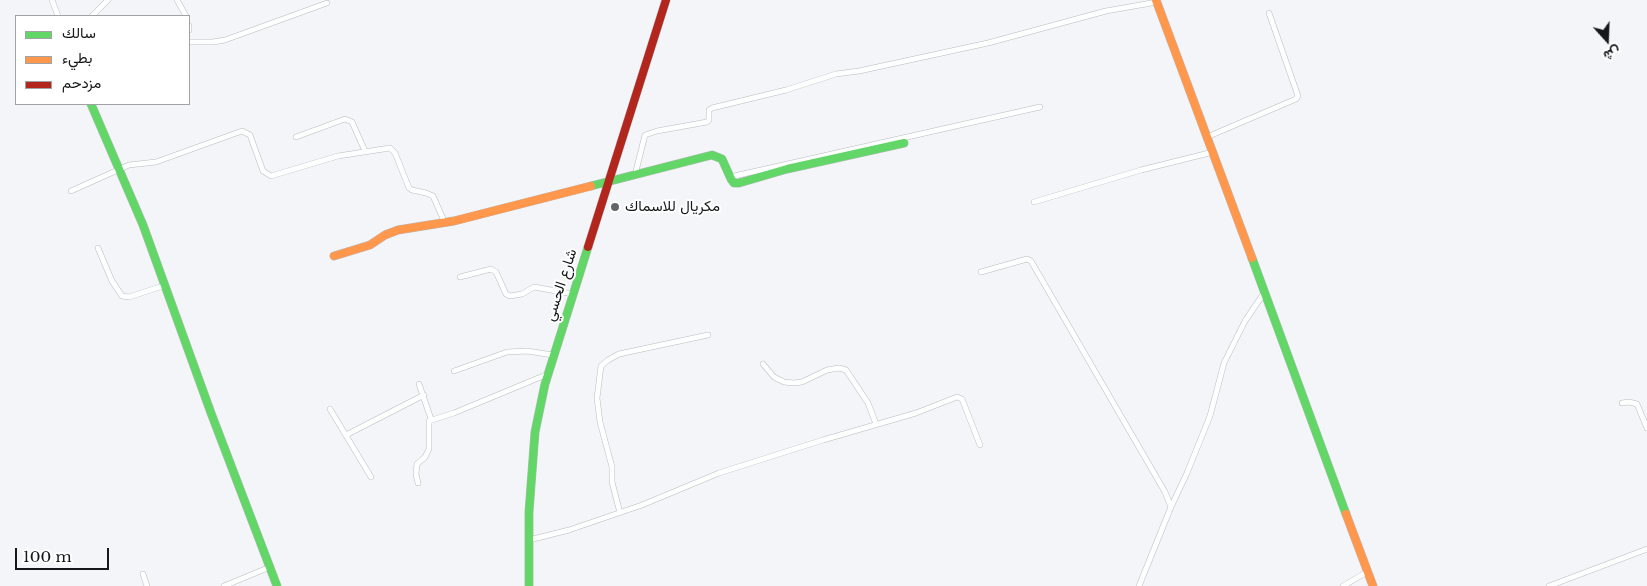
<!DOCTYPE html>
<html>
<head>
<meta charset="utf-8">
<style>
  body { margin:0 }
  #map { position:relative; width:1647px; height:586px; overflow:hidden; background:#f3f5f8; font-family:"Libre Baskerville",Vazirmatn,serif }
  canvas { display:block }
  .legend { position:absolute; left:15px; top:15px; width:175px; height:90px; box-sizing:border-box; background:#fff; border:1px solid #a1a2a3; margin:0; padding:6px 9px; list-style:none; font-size:15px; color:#151719 }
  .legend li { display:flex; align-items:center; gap:10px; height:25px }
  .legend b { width:25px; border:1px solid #a1a2a3 }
  .north { position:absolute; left:1582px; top:15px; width:50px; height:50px; -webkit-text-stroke:4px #fff; paint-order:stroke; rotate:160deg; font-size:14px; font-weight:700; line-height:20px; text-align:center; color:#151719 }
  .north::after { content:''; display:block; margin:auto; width:18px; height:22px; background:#151719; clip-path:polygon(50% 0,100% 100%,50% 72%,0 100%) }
  .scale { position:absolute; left:15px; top:548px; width:94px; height:22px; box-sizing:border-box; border:2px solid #151719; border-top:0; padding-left:6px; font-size:15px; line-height:18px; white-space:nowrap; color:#151719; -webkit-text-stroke:4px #fff; paint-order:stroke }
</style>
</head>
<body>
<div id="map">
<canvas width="1647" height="586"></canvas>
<ul class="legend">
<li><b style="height:6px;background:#63d668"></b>سالك</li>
<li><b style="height:6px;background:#ff974d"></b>بطيء</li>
<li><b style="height:6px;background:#b3261e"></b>مزدحم</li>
</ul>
<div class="north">ش</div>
<div class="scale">100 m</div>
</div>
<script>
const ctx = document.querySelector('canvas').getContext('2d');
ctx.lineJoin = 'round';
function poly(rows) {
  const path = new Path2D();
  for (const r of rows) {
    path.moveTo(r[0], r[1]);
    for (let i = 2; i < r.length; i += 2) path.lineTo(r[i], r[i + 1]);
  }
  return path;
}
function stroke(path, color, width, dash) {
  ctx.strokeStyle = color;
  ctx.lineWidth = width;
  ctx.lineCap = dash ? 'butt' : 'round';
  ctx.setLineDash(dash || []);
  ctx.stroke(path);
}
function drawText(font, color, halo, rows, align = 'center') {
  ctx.font = font + ' "Libre Baskerville",Vazirmatn,serif';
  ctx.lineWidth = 4;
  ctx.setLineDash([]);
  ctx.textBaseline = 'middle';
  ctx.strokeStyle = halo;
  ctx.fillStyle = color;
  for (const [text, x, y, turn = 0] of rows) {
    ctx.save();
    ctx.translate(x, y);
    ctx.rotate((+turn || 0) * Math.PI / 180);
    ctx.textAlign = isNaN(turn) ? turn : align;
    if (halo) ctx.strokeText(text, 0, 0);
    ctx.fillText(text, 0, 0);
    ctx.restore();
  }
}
const street = poly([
  [52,0,58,16],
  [177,0,186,16],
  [92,16,108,0],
  [189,26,189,30],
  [189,42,213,42,225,40,327,3],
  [296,137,345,119,352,122,365,151],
  [1207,137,1296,99,1298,96,1269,13],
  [635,175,645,135,657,131,707,122,709,120,709,110,712,108,786,90,836,74,859,71,988,43,1106,11,1157,2],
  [730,177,1040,107],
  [71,191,129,165,156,162,242,131,250,135,263,171,271,176,338,156,390,148,395,153,409,188,412,190,426,193,433,196,445,223],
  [1034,202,1141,170,1213,152],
  [98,248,112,281,122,296,129,297,166,285],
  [981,272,1027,259,1031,261,1165,492,1171,507,1139,586],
  [460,277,491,269,496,272,506,294,510,296,522,294,534,287,573,294],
  [763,364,774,377,784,382,794,383,802,382,827,370,839,368,846,370,868,403,876,424],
  [454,371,507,352,527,351,553,355],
  [419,384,431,419],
  [1622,403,1629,402,1637,404,1647,428],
  [330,409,371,477],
  [346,435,424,395],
  [418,483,416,474,417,464,425,457,429,449,429,421,454,413,548,374],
  [1171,507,1187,473,1210,416,1224,363,1245,321,1264,293],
  [620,513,612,482,612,467,600,422,597,398,601,366,608,360,619,354,708,335],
  [529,540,569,530,642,505,719,473,823,440,916,413,957,397,962,399,980,445],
  [143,574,147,586],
  [224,586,270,567],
  [1343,586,1367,572],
  [1549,586,1647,549]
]);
const fast = poly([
  [91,104,143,225,211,413,277,586],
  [591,186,712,155,722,159,731,179,734,183,739,183,787,169,904,143],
  [1252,258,1346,514],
  [529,586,529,512,535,432,545,384,588,247]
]);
const slow = poly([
  [1156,0,1252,258],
  [334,256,370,245,385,235,398,230,454,221,591,186],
  [1346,514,1373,586]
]);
const jam = poly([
  [588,247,666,0]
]);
const markers = [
  [615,207,5,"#636567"]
];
const poiNames = [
  ["مكريال للاسماك",625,207]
];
const streetNames = [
  ["شارع الحسي",561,285,-72]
];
stroke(street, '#babcbf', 6);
stroke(fast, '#babcbf', 9);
stroke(slow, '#babcbf', 9);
stroke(jam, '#babcbf', 9);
stroke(street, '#fdfefe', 5);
stroke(fast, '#63d668', 8);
stroke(slow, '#ff974d', 8);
stroke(jam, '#b3261e', 8);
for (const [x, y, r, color] of markers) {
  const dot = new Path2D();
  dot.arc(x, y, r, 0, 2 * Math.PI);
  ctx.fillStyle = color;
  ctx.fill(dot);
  stroke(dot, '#fff', 2);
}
drawText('15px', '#151719', '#fff', poiNames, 'left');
drawText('15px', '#151719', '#fff', streetNames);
</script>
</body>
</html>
